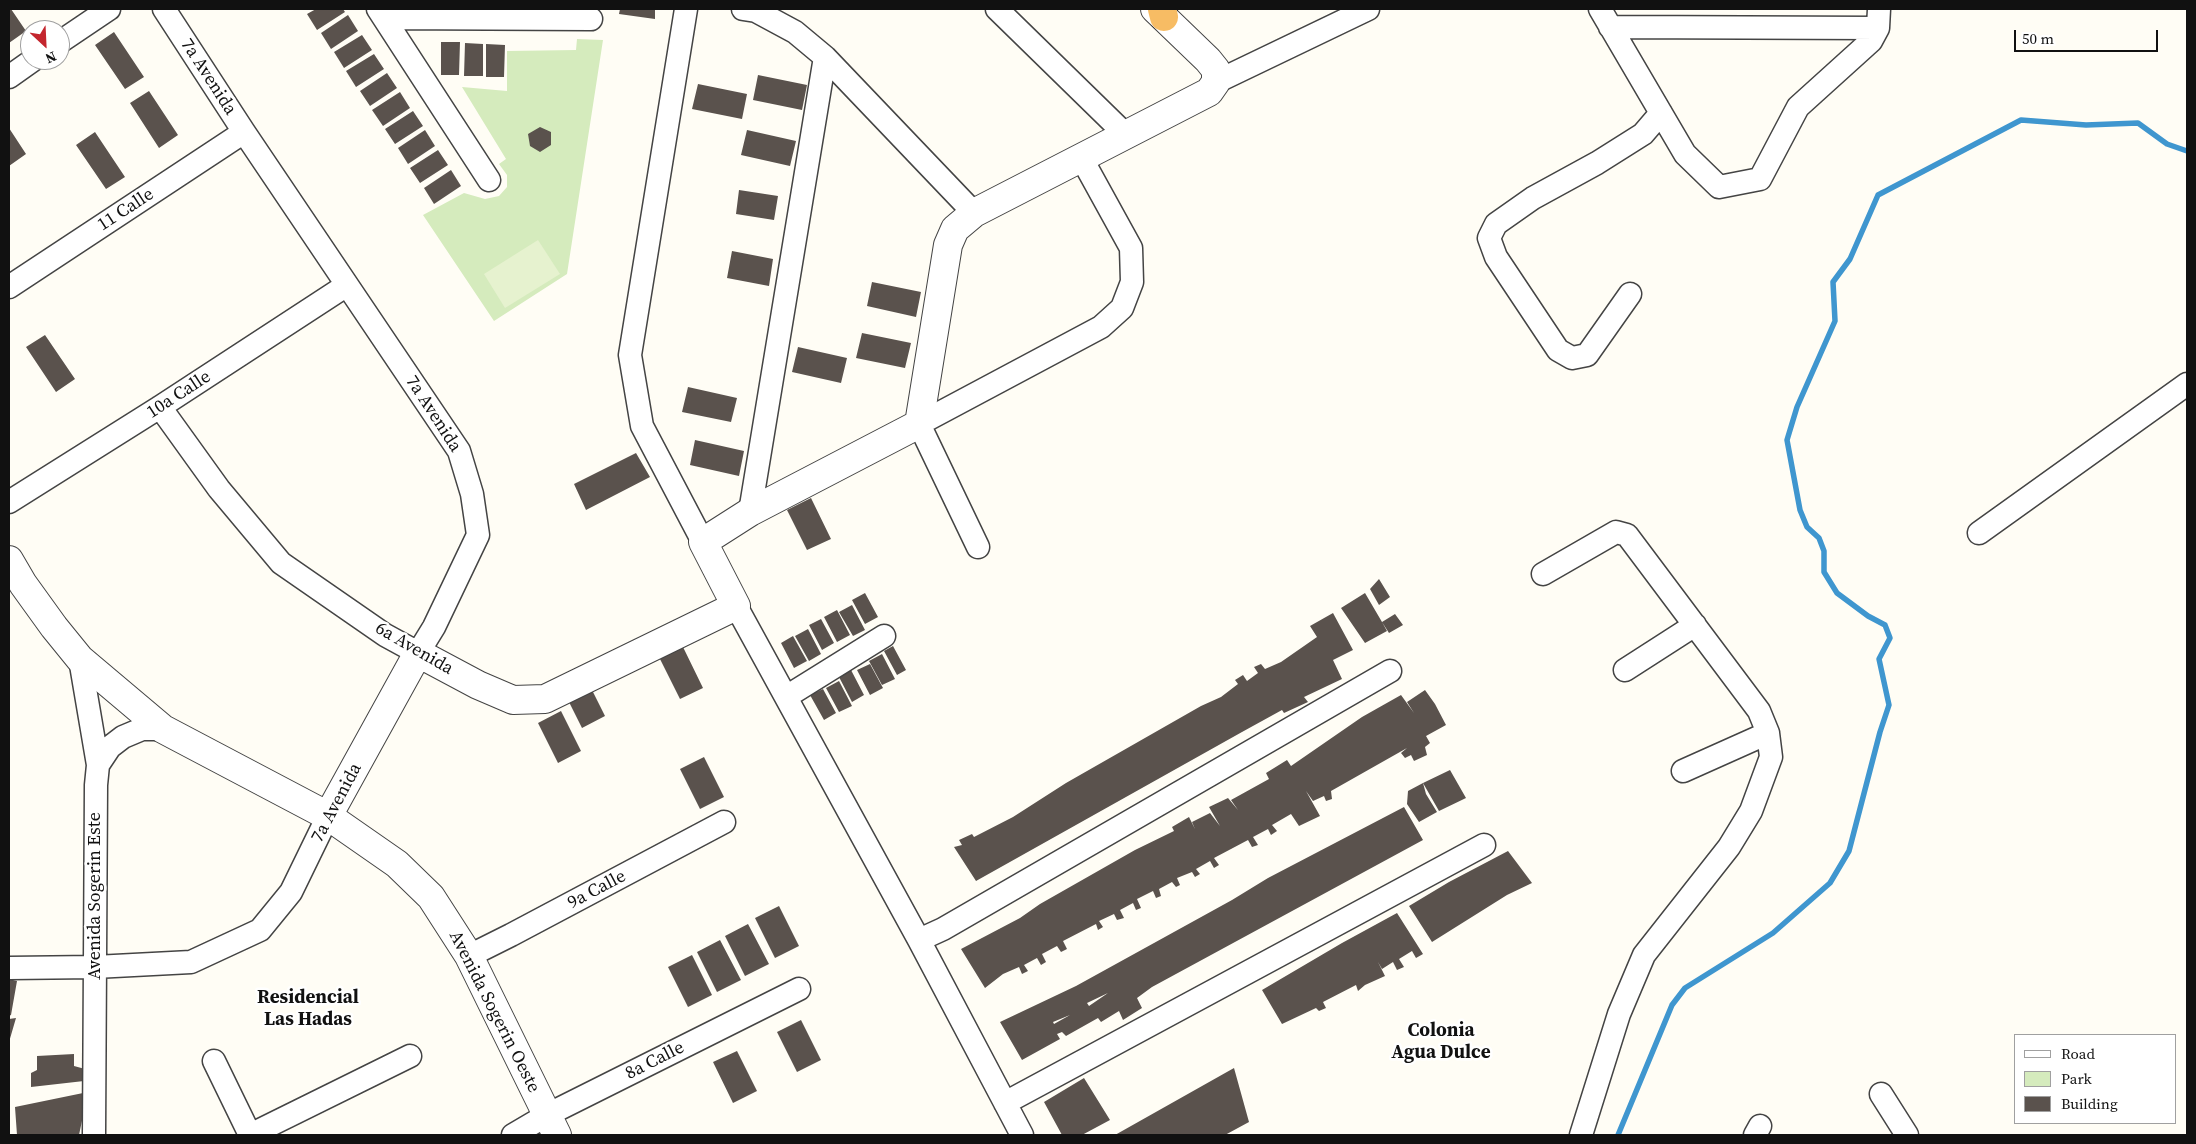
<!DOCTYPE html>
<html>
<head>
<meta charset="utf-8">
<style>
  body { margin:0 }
  #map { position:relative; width:2196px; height:1144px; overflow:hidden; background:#fffdf5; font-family:"Source Serif 4",serif }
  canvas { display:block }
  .frame { position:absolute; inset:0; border:10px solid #111; pointer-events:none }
  .legend { position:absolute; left:2014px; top:1034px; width:162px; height:90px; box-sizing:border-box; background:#fff; border:1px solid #a0a0a0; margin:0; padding:6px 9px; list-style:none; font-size:15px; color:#111 }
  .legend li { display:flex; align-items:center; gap:10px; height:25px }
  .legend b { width:25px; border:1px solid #a0a0a0 }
  .north { position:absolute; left:20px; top:20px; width:50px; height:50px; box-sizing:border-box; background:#fff; border:1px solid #a0a0a0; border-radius:50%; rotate:155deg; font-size:14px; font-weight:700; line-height:20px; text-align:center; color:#111 }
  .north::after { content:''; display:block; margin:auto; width:18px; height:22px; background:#c4262e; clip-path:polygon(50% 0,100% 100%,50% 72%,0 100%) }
  .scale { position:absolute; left:2014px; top:30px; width:144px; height:22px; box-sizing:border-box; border:2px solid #111; border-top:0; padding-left:6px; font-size:15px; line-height:18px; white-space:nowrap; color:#111; -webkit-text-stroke:4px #fff; paint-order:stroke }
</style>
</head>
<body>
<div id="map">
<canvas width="2196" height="1144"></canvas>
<div class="frame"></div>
<ul class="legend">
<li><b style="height:6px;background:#fff"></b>Road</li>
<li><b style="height:14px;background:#d5ebbd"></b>Park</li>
<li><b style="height:14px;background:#5a524d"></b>Building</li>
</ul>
<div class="north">N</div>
<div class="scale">50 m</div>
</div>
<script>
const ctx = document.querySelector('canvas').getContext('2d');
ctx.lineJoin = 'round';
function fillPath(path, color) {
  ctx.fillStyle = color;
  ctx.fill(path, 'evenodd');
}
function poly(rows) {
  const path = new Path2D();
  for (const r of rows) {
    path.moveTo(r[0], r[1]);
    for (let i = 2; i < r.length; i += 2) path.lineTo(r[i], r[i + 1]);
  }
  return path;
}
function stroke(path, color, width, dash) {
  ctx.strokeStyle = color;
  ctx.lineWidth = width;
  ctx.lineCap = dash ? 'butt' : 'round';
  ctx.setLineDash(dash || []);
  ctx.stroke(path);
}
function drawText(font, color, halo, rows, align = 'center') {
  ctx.font = font + ' "Source Serif 4",serif';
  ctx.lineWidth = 5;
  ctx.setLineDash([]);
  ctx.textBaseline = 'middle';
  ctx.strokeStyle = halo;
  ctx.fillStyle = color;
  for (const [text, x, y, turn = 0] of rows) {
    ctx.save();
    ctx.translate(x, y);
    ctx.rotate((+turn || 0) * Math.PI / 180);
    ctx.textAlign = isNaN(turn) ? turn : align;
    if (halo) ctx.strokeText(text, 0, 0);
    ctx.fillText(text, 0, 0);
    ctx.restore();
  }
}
const green = poly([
  [577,39,603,40,567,274,494,321,423,215,464,193,485,199,499,196,507,187,507,175,499,164,506,159,462,87,507,91,507,51,576,50]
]);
const pitch = poly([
  [538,240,560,274,505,308,484,274]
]);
const stream = poly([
  [1618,1135,1672,1005,1685,988,1773,933,1830,883,1849,851,1880,732,1889,705,1879,659,1890,638,1885,625,1868,616,1837,593,1824,572,1824,551,1819,538,1807,527,1800,510,1787,440,1797,407,1835,321,1833,282,1850,259,1878,195,2021,120,2086,125,2138,123,2167,144,2187,151]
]);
const building = poly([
  [9,9,11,9,26,31,9,43],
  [316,9,343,9,345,12,317,30,307,14],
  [620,9,655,9,655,19,619,14],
  [348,15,358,31,331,49,321,33],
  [114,32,144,77,125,89,95,45],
  [362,35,372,50,344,68,334,52],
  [441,42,460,42,459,75,441,75],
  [465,43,483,44,483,76,464,76],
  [486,44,505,45,504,77,486,77],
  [374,54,384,69,356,87,346,71],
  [387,73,397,88,370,106,360,91],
  [758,75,807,85,802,110,753,100],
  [698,84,747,94,742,119,692,109],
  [149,91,178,135,159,148,130,103],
  [400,92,410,108,383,126,372,110],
  [413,111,423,126,395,144,385,129],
  [540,127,551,132,551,145,540,152,530,146,528,134],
  [9,128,26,154,9,166],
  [425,130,435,146,408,164,398,148],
  [747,130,796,141,790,166,741,155],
  [95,132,125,177,106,189,76,145],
  [438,150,448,165,420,183,410,168],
  [451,170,461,186,434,204,424,188],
  [739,190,778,196,774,220,736,214],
  [732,251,773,259,769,286,727,278],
  [872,282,921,292,916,317,867,306],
  [862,333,911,343,905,368,856,358],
  [45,335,75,379,56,392,26,347],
  [798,347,847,358,841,383,792,372],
  [688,387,737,398,731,422,682,412],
  [695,440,744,451,739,476,690,465],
  [636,453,650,477,586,510,574,484],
  [811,498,831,539,807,550,787,510],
  [1379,579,1390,597,1379,605,1370,589],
  [865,593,878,617,865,624,852,600],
  [1365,593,1382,622,1395,614,1403,625,1389,633,1382,622,1387,631,1365,643,1341,608],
  [852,605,865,630,853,636,839,612],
  [837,610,850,635,837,642,824,617],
  [1333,613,1353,650,1333,660,1342,679,1304,697,1308,702,1284,713,1282,710,1242,732,976,881,954,847,962,845,959,840,972,834,974,837,1013,817,1066,783,1201,706,1221,697,1238,684,1235,680,1243,675,1247,681,1258,673,1254,667,1261,664,1265,669,1281,662,1317,637,1310,626],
  [821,619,834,643,822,650,809,625],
  [808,629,821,654,809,661,795,636],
  [793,636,807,661,794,668,781,643],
  [893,646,906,670,897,675,884,651],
  [683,647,703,688,680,699,660,659],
  [882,654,895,679,882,685,869,661],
  [870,664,883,688,870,695,857,670],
  [851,670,864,695,852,702,839,677],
  [839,681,852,706,839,712,826,688],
  [590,686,605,716,582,728,567,698],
  [823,689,836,713,824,720,810,695],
  [1425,690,1435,704,1446,725,1426,736,1430,743,1425,747,1427,755,1414,761,1411,755,1405,758,1401,753,1407,748,1331,791,1332,799,1326,801,1324,796,1313,801,1306,791,1320,816,1299,826,1291,814,1272,825,1277,831,1271,835,1268,829,1253,837,1258,845,1252,847,1248,840,1214,858,1219,865,1214,868,1210,861,1196,869,1200,874,1195,877,1192,872,1177,878,1180,885,1176,887,1172,882,1159,889,1161,896,1156,898,1153,891,1137,899,1141,908,1136,910,1133,903,1120,910,1124,918,1117,920,1114,914,1099,921,1103,927,1098,930,1096,924,1063,941,1067,949,1061,952,1057,946,1042,954,1046,962,1041,965,1037,958,1024,965,1028,971,1022,974,1019,967,1003,974,985,988,961,949,1020,918,1040,904,1135,850,1174,831,1172,827,1189,817,1195,829,1192,822,1210,813,1220,826,1209,807,1228,798,1238,810,1231,800,1269,779,1266,773,1287,760,1291,766,1362,717,1401,695,1414,713,1407,702],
  [561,711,581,751,558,763,538,723],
  [704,757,724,797,700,809,680,769],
  [1450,770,1466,798,1439,811,1423,783],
  [1423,783,1426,794,1437,812,1419,822,1407,804,1408,791],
  [1404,807,1423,840,1152,987,1137,998,1142,1008,1123,1020,1119,1011,1101,1022,1098,1018,1066,1036,1062,1032,1057,1034,1060,1039,1022,1060,1000,1022,1076,986,1232,900,1268,878],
  [1108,993,1089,1006,1087,1003],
  [1070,1015,1054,1024,1053,1022],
  [1508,851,1532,883,1507,895,1432,942,1409,906,1449,882],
  [779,906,799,946,775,958,755,918],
  [1397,913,1423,954,1416,958,1412,951,1399,959,1404,967,1397,970,1393,962,1382,969,1378,962,1385,976,1365,985,1358,991,1356,985,1323,1002,1326,1008,1319,1011,1316,1008,1282,1024,1262,990,1342,943],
  [748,924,769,964,745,976,725,936],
  [720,940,741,980,717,992,697,952],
  [692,955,712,995,688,1007,668,967],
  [9,979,17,981,11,1015,9,1016],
  [16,1018,9,1042,9,1019],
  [801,1020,821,1060,797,1072,777,1032],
  [737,1051,757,1091,733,1103,713,1062],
  [74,1054,74,1066,85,1069,84,1081,31,1087,31,1073,37,1070,37,1056],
  [1234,1068,1249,1122,1225,1135,1115,1135],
  [1084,1078,1110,1120,1082,1135,1062,1135,1044,1102],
  [88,1092,79,1135,17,1135,15,1107]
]);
const minor = poly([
  [378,9,489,180],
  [686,9,630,355,642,426,703,542],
  [743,9,756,11,795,32,825,57,974,213],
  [997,9,1127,136],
  [1600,9,1685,154,1719,187,1760,179,1798,107,1871,41,1878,28,1879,9],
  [385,18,591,19],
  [1610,27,1878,28],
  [60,42,109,9],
  [9,77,33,60],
  [1216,82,1368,9],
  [9,287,244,132],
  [1630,294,1587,355,1572,358,1558,350,1496,257,1489,238,1496,224,1533,198,1597,163,1643,134,1661,113],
  [160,407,219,489,281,563,385,635,418,653,434,627,478,535,472,494,459,451,244,132,164,9],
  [9,502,160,407,347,285],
  [750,512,825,57],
  [1979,533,2187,384],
  [978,547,919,424,1101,327,1122,308,1132,282,1131,248,1082,159],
  [1543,574,1616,532,1627,535,1759,711,1768,733,1771,757,1751,811,1729,847,1644,955,1619,1014,1581,1135],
  [736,606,919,940,1022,1135],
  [80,659,98,765,96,785,94,1135],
  [1625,670,1695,625],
  [786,697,884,636],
  [98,765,110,747,123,737,142,729,163,729],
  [1683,771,1768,733],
  [919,940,943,929,1390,671],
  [469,956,511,935,724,822],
  [9,968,95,967,191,962,260,930,291,892,328,816],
  [214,1061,250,1135],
  [1881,1094,1907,1135],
  [1005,1103,1484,845],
  [250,1135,410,1056],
  [513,1135,547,1115,799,989],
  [1755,1135,1760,1126]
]);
const tertiary = poly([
  [9,560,23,584,54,627,80,659,163,729,328,816,397,864,431,897,469,956,557,1135],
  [328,816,418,653,478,685,513,700,545,699,736,606,703,542,750,512,919,424,948,245,955,229,974,213,1209,92,1216,82,1216,70,1208,60,1155,9]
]);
const trunk = poly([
  [1162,9,1164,17]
]);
const streetNames = [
  ["7a Avenida",208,77,57],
  ["11 Calle",126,210,-33],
  ["10a Calle",179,395,-33],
  ["7a Avenida",433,414,57],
  ["6a Avenida",414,649,30],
  ["7a Avenida",337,803,-62],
  ["9a Calle",597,890,-28],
  ["Avenida Sogerin Este",95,896,-90],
  ["Avenida Sogerin Oeste",494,1012,63],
  ["8a Calle",655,1061,-27]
];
const neighbourhoodNames = [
  ["Residencial",308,998],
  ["Las Hadas",308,1020],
  ["Colonia",1441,1031],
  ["Agua Dulce",1441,1053]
];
fillPath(green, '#d5ebbd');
fillPath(pitch, '#e6f2cf');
stroke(stream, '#3f96cf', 5.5);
fillPath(building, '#5a524d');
stroke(minor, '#444', 25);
stroke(tertiary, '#444', 30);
stroke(trunk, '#222', 30);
stroke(minor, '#fff', 22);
stroke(tertiary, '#fff', 28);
stroke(trunk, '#f7bc64', 28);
drawText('18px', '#111', '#fff', streetNames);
drawText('bold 19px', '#111', '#fff', neighbourhoodNames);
</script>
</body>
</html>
